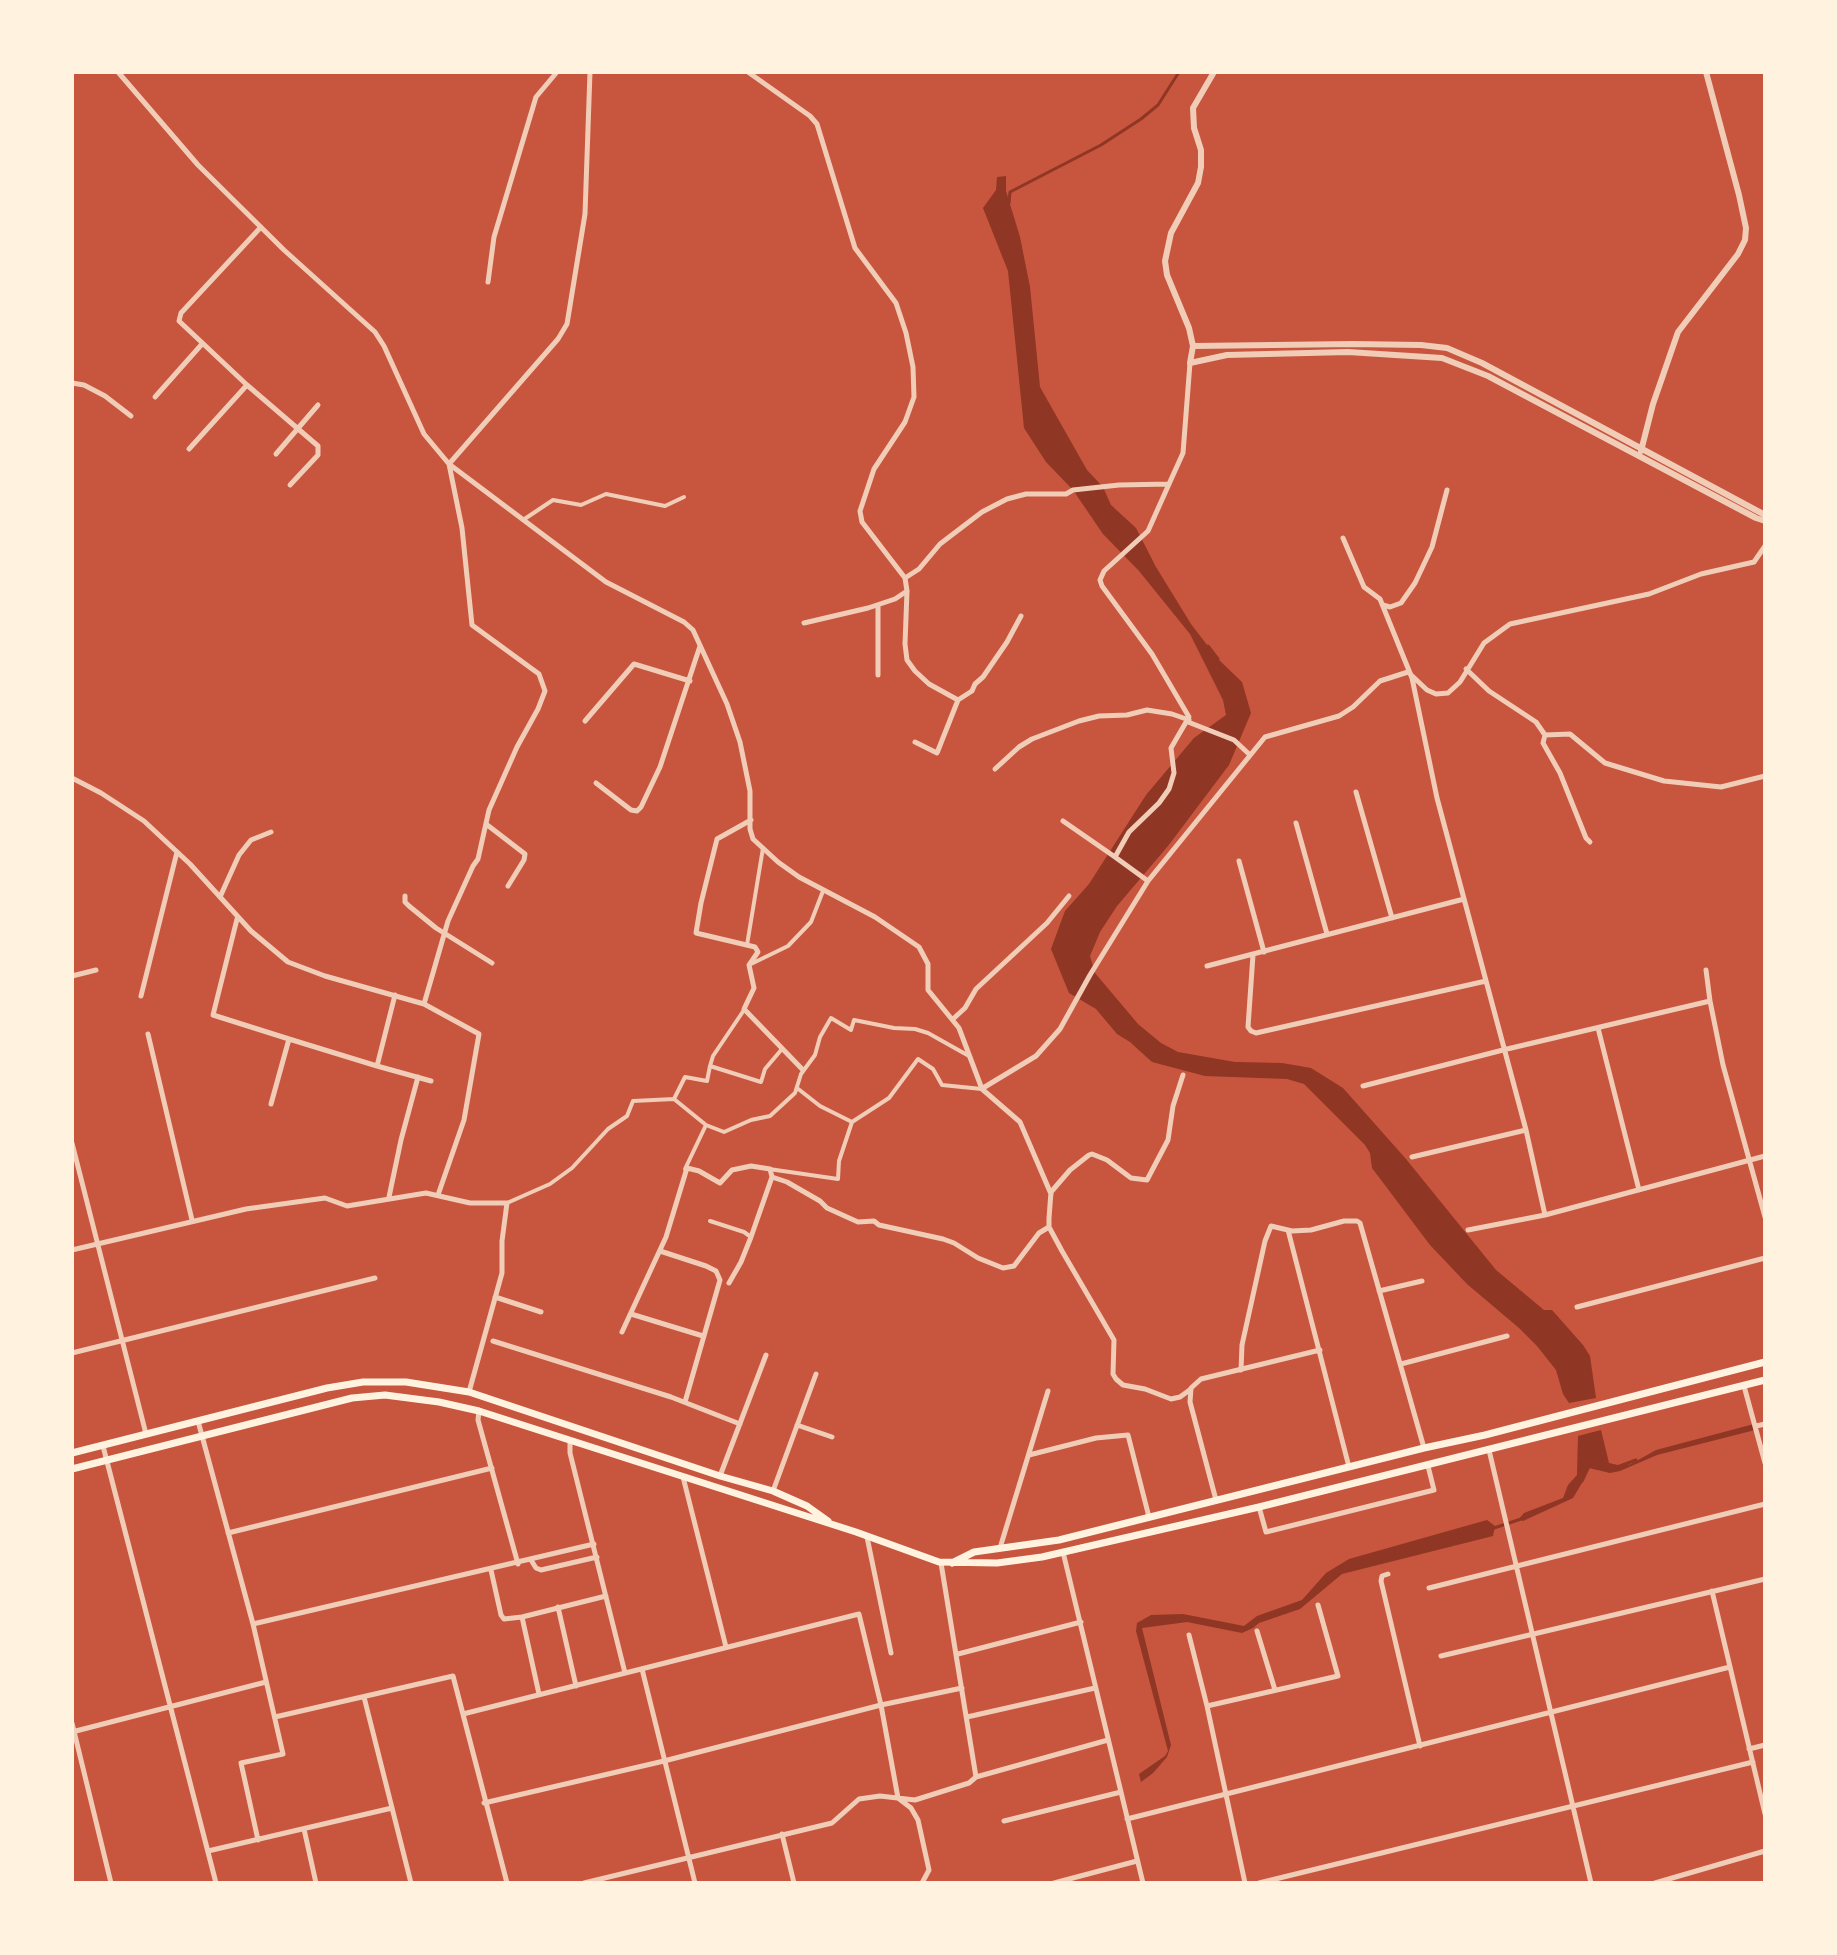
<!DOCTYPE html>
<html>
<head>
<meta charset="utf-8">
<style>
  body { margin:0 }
  #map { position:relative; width:1837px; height:1955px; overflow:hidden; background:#c8553d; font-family:Signika,sans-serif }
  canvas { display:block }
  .frame { position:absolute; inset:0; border:74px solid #fff3e0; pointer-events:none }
</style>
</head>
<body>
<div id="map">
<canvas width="1837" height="1955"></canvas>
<div class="frame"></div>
</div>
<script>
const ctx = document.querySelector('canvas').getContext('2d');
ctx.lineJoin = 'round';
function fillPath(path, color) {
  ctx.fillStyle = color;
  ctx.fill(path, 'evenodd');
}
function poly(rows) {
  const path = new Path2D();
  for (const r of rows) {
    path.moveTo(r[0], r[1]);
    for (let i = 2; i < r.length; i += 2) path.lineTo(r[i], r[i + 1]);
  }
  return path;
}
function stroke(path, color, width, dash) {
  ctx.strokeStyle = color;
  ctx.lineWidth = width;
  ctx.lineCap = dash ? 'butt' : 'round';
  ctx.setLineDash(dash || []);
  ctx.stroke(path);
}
const water = poly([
  [1006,176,1006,191,1020,237,1030,287,1040,387,1087,470,1103,487,1111,505,1136,528,1156,567,1191,624,1217,658,1242,682,1251,713,1229,765,1168,846,1117,906,1100,932,1090,956,1095,973,1138,1024,1161,1043,1178,1052,1235,1062,1282,1063,1311,1068,1343,1088,1406,1159,1496,1270,1544,1310,1552,1310,1583,1345,1590,1356,1596,1398,1569,1403,1563,1394,1556,1370,1537,1346,1519,1328,1467,1284,1430,1245,1372,1168,1370,1153,1365,1145,1304,1084,1287,1079,1205,1076,1152,1062,1130,1042,1117,1034,1096,1009,1069,993,1051,949,1065,911,1089,884,1146,795,1194,738,1226,715,1223,700,1190,634,1139,571,1103,534,1073,490,1046,462,1024,428,1008,271,983,208,996,190,997,177],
  [1754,1424,1755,1430,1657,1455,1620,1471,1610,1473,1589,1468,1585,1472,1582,1483,1573,1498,1523,1521,1519,1519,1524,1513,1563,1498,1568,1485,1577,1475,1578,1436,1601,1430,1609,1463,1622,1466,1631,1464,1656,1450],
  [1487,1520,1495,1526,1493,1536,1342,1574,1300,1609,1259,1623,1253,1628,1242,1633,1187,1622,1142,1628,1171,1745,1167,1757,1153,1773,1141,1782,1139,1774,1165,1756,1168,1751,1136,1631,1137,1623,1151,1615,1183,1614,1244,1626,1257,1616,1302,1600,1326,1573,1349,1559]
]);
const stream = poly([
  [1009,203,1010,192,1101,145,1141,119,1158,105,1179,72],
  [1208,646,1218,659],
  [1617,1467,1636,1460],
  [1582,1481,1589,1466],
  [1494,1528,1521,1519]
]);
const pedestrian = poly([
  [523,520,553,500,581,505,606,494,665,506,684,497],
  [747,945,763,848],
  [751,964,788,946,811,922,823,891],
  [710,1066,713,1056,744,1010],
  [797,1088,820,1106,852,1122],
  [674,1099,685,1077,707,1081,710,1066,761,1082,765,1069,782,1049],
  [685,1169,706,1125],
  [769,1169,838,1179,839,1161,852,1122,889,1098,918,1059,933,1069,942,1085,982,1089],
  [507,1203,550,1184,572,1168,608,1129,627,1116,633,1101,674,1099,706,1125,724,1132,751,1120,770,1116,795,1093,801,1074,815,1055,820,1037,831,1018,851,1030,854,1020,894,1028,915,1029,928,1033,969,1056],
  [710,1221,744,1232,751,1237]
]);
const minor = poly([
  [118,72,198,165,284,250,375,332,384,346,424,434,449,464,606,582,684,622,693,630,727,704,740,742,750,791,750,829,753,839,778,862,799,877,875,917,919,947,928,964,928,990,959,1028,982,1089,1020,1122,1051,1194],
  [748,72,810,116,817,124,855,248,896,303,906,333,913,367,914,397,905,422,874,469,860,511,862,522,905,578,907,591,905,644,907,660,915,671,929,684,958,700,972,691,975,684,983,677,1007,642,1021,616],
  [261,227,181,313,179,321,247,385,318,446,318,455,290,485],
  [488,282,494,237,536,97,557,72],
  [72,383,84,385,105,396,131,416],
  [155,397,202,344],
  [189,449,247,385],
  [276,454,318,405],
  [1343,538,1364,587,1380,599,1412,678,1437,798,1526,1130,1545,1215],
  [905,578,919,569,940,544,982,512,1007,499,1026,494,1066,494,1073,490,1119,485,1169,484,1183,453,1190,363],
  [878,605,878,675],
  [1383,605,1390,607,1401,603,1415,583,1432,547,1447,490],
  [804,623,868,608,895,599,907,591],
  [1466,669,1489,691,1536,722,1545,735,1543,743,1560,773,1586,838,1590,842],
  [585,721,634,664,690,681],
  [1188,722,1234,740,1250,755],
  [1545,735,1570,734,1605,763,1664,781,1721,787,1765,776],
  [915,742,937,753,958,700],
  [995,769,1019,747,1032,739,1079,721,1099,716,1127,715,1147,710,1172,714,1189,720],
  [72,778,101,793,144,821,190,864,251,931,288,962,325,976,424,1004,479,1034,464,1120,438,1195],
  [596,783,631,810,637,811,641,807,660,767,700,646],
  [1356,792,1392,918],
  [751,820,717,839,701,903,696,933,755,947,758,952,749,965,754,988,744,1009,803,1070],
  [1063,821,1115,857],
  [1296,823,1327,934],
  [486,824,525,854,524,860,508,886],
  [1239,861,1264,952],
  [1148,881,1115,857,1129,832,1159,803,1169,789,1174,773,1171,748,1189,717,1152,654,1102,586,1100,580,1104,571,1148,531,1169,484],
  [405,896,405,902,409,906,436,928,492,963],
  [220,897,239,855,251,840,271,832],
  [237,919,213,1015,289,1039],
  [1253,955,1248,1027,1251,1031,1256,1033,1486,981],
  [1207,966,1464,899],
  [1706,970,1710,1001],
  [72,976,96,970],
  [141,996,177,852],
  [424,1004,448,921,473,866,478,859,489,810,517,747,538,709,545,691,539,674,472,625,462,528,449,464,558,339,567,324,585,214,590,72],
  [953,1019,965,1008,976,989,1047,923,1069,896],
  [1598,1028,1639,1190],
  [148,1034,192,1220],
  [377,1066,431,1081],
  [1183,1075,1173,1106,1168,1140,1147,1180,1131,1178,1107,1160,1092,1154,1089,1155,1070,1170,1051,1192,1049,1218,1049,1227,1062,1251,1114,1340,1113,1374,1116,1379,1123,1385,1145,1389,1171,1399,1180,1397,1191,1389],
  [1363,1086,1503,1050,1710,1001,1723,1065,1765,1217],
  [983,1088,1036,1056,1060,1029,1090,975,1148,881,1265,737,1339,716,1353,707,1380,681,1408,672,1427,690,1436,694,1448,693,1460,682,1484,643,1510,624,1649,594,1701,574,1754,562,1765,546],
  [271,1104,289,1039,377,1066,395,995],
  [72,1143,146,1434],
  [1412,1157,1526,1130],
  [389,1197,401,1140,418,1077],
  [1288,1230,1349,1467],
  [1468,1230,1545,1215,1765,1156],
  [72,1250,246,1209,325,1198,347,1206,426,1193,470,1203,507,1203,502,1241,502,1273,469,1392],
  [660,1251,706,1266,716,1271,720,1280,685,1402],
  [729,1283,741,1262,751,1237,772,1177],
  [1379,1291,1422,1281],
  [495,1297,541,1312],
  [1577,1307,1765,1258],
  [631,1314,703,1336],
  [622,1332,666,1237,687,1168,699,1171,720,1183,732,1170,751,1166,770,1169,772,1177,787,1182,820,1201,827,1208,858,1222,874,1221,879,1225,943,1239,954,1243,978,1258,1003,1268,1014,1266,1039,1233,1049,1227],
  [493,1341,671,1397,740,1424],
  [72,1353,375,1278],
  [1401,1364,1507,1336],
  [1241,1370,1242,1345,1265,1241,1271,1226,1292,1231,1311,1230,1344,1221,1357,1221,1360,1223,1424,1448],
  [1744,1386,1765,1463],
  [479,1411,478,1420,518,1564],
  [198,1421,253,1624,283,1754,241,1763,258,1840],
  [797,1425,832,1437],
  [1756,1426,1765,1424],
  [570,1441,570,1453,625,1673],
  [103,1446,216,1883],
  [1489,1450,1591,1883],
  [1029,1455,1096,1438,1128,1435,1149,1517],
  [720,1476,766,1355],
  [683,1477,726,1647],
  [773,1491,816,1374],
  [1216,1500,1190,1402,1191,1388,1201,1379,1320,1350],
  [1259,1507,1266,1532,1434,1490,1428,1466],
  [228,1533,492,1468],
  [867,1537,891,1653],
  [1000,1548,1048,1391],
  [1063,1552,1143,1883],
  [531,1560,536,1568,541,1570,597,1557],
  [941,1563,976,1777],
  [491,1570,501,1615,504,1619,522,1617,606,1596],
  [1388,1574,1382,1576,1381,1581,1420,1746],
  [1429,1588,1765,1504],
  [1712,1591,1765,1814],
  [558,1607,576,1686],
  [522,1617,539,1694],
  [253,1624,594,1544],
  [1257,1631,1275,1690],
  [1189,1635,1207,1706,1245,1883],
  [958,1654,1081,1622],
  [1441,1656,1765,1579],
  [642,1669,695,1883],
  [364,1697,411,1883],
  [1207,1706,1338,1676,1318,1605],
  [463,1714,859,1614,881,1705,898,1798,911,1808,918,1820,929,1870,922,1883],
  [275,1717,453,1676,507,1883],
  [967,1717,1095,1688],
  [72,1723,111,1883],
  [72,1732,266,1682],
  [1749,1749,1765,1745],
  [484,1803,664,1761,881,1705,962,1688],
  [1127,1819,1730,1667],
  [1004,1821,1121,1792],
  [304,1829,316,1883],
  [782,1834,794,1883],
  [208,1851,392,1808],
  [584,1883,832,1823,859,1799,880,1796,915,1800,969,1783,976,1777,1108,1740],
  [1054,1883,1137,1861],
  [1259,1883,1753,1762],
  [1655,1883,1765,1851]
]);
const tertiary = poly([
  [1214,72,1193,108,1194,128,1201,150,1201,167,1198,183,1171,233,1165,261,1167,275,1189,328,1193,346,1190,363,1227,355,1348,352,1442,358,1488,376,1756,518,1765,521],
  [1193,346,1353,344,1421,345,1447,348,1482,363,1765,515],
  [1641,451,1653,404,1678,332,1738,254,1745,240,1746,228,1739,195,1706,72]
]);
const secondary = poly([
  [72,1453,327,1388,363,1382,406,1382,469,1392,720,1476,773,1491,807,1506,828,1521],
  [72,1469,352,1398,385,1395,439,1402,479,1411,856,1532,939,1562,997,1563,1042,1557,1259,1507,1765,1380],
  [952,1563,974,1552,1059,1540,1424,1448,1485,1435,1765,1362]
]);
fillPath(water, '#8f3625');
stroke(stream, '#8f3625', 3);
stroke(pedestrian, '#f1ccb7', 4);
stroke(minor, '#f1ccb7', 5);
stroke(tertiary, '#f1ccb7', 6);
stroke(secondary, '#fff3e0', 7);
</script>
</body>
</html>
